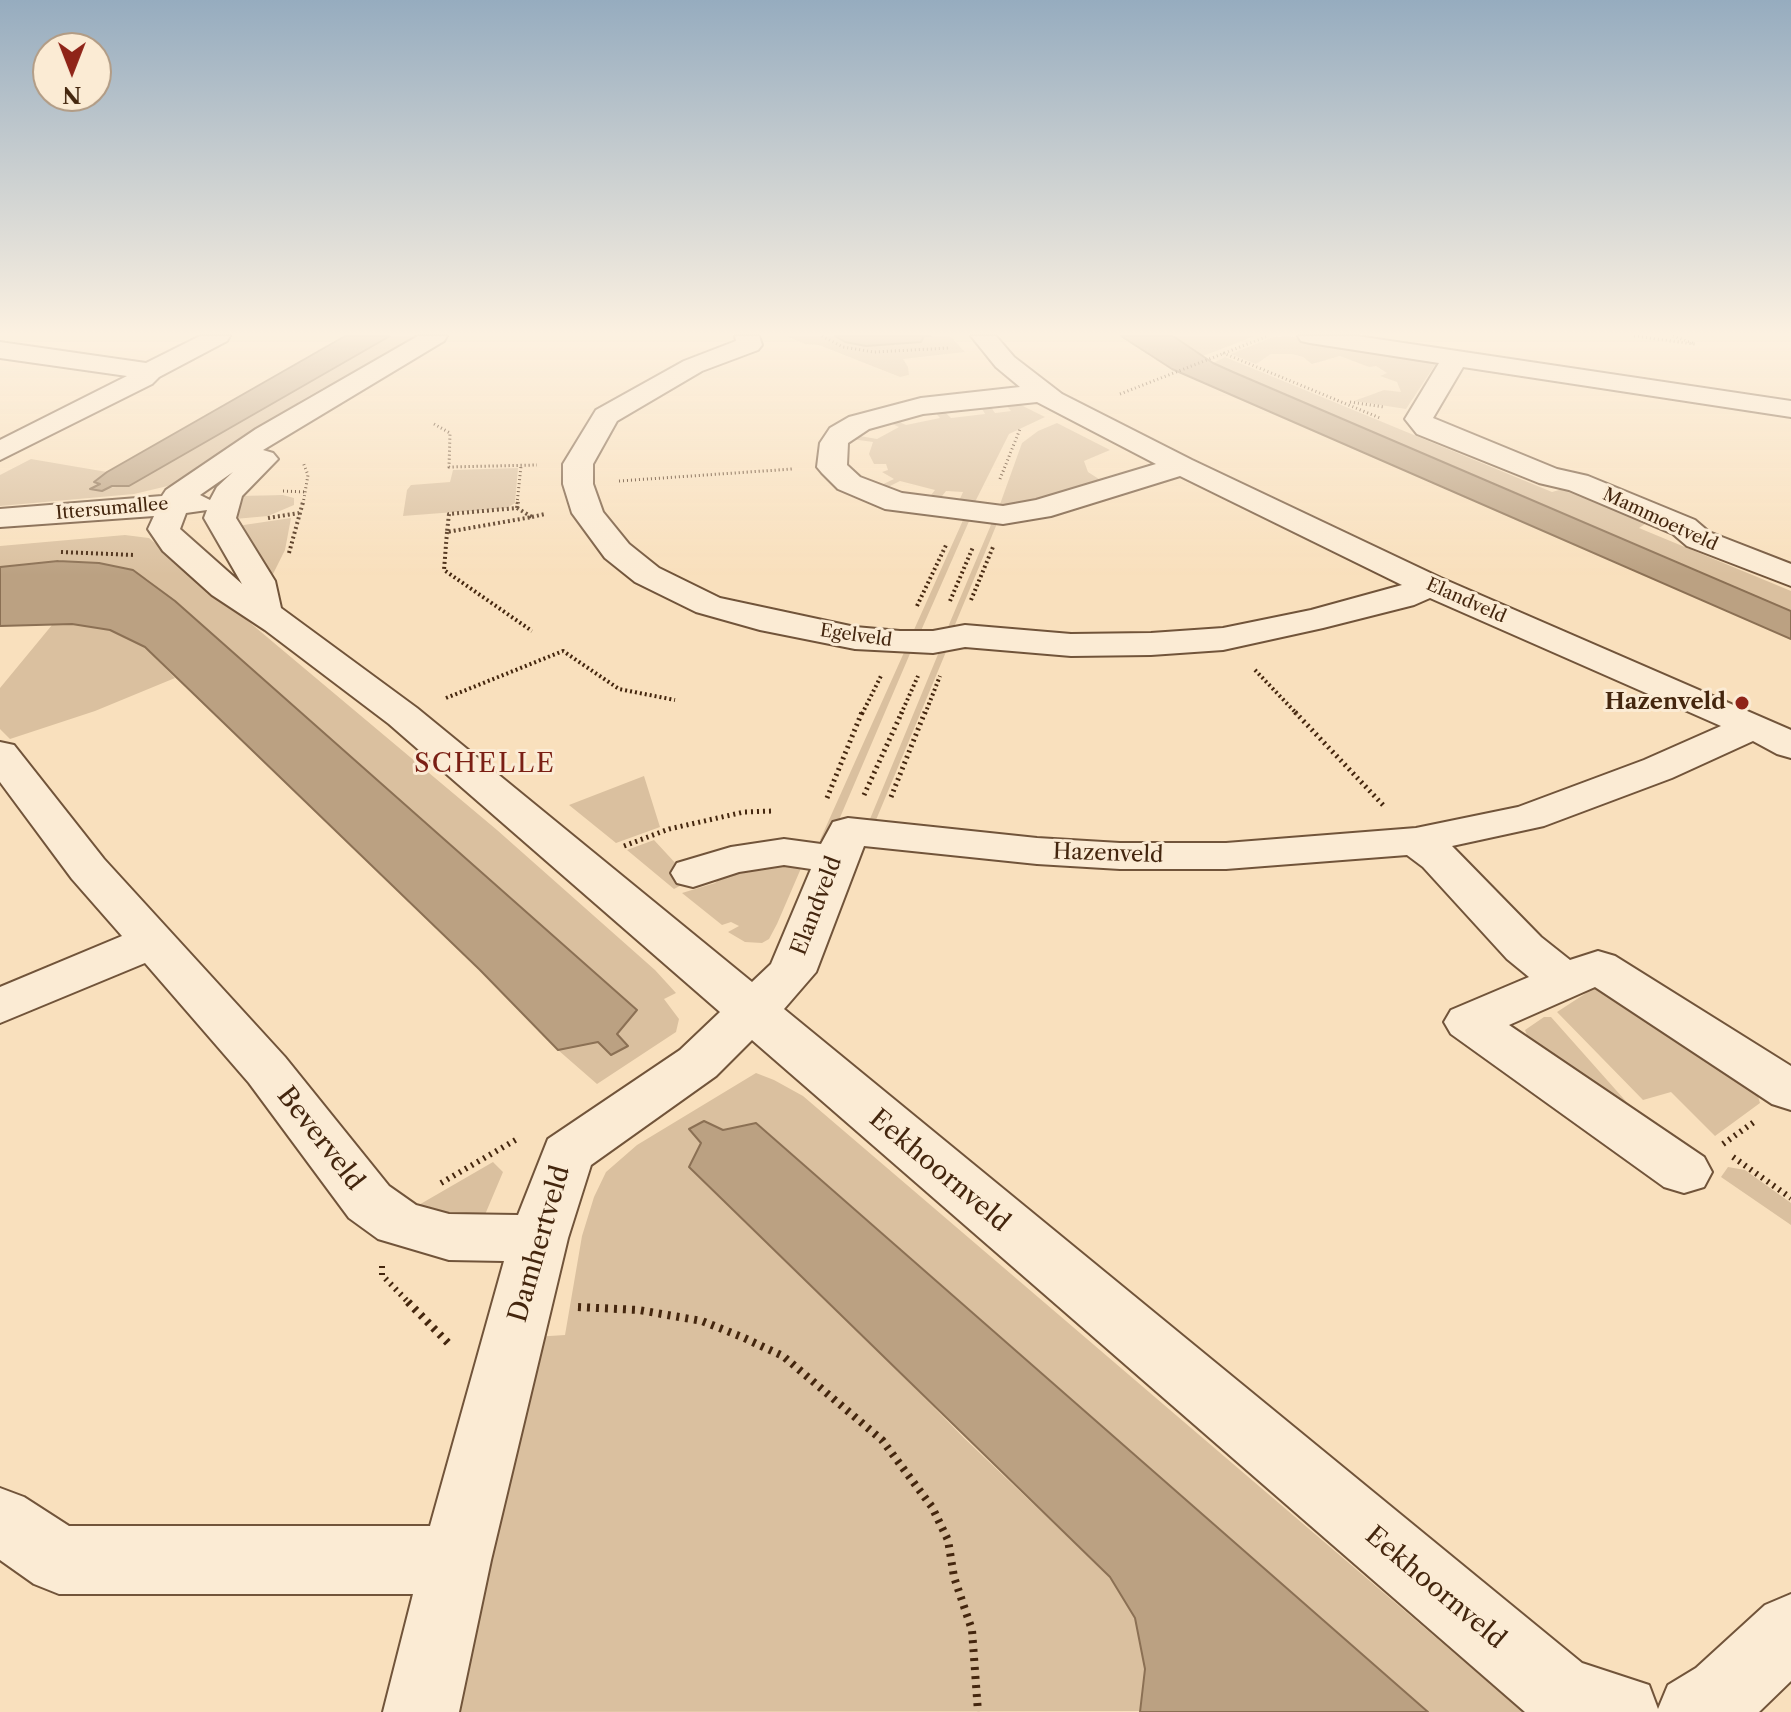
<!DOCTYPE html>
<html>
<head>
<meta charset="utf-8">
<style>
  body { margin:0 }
  #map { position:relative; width:1791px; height:1712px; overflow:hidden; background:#f9e0bd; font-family:"Libre Caslon Text",serif }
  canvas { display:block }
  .north { position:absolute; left:32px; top:32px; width:80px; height:80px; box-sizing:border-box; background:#fbebd4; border:2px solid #b29c85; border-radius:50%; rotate:180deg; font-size:22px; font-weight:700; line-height:32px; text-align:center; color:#44260e }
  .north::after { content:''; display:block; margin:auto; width:28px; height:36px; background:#8f2418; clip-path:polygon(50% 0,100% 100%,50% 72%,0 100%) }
</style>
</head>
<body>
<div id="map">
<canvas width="1791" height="1712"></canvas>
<div class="north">N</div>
</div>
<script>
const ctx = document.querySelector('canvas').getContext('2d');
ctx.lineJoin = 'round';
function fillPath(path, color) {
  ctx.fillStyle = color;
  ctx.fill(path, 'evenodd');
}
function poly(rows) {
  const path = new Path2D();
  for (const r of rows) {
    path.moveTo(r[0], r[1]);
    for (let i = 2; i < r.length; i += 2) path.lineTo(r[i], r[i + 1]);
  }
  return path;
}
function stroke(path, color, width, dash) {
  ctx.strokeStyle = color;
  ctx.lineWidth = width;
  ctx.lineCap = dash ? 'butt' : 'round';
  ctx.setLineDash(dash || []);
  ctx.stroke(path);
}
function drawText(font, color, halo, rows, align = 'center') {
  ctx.font = font + ' "Libre Caslon Text",serif';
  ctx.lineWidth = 6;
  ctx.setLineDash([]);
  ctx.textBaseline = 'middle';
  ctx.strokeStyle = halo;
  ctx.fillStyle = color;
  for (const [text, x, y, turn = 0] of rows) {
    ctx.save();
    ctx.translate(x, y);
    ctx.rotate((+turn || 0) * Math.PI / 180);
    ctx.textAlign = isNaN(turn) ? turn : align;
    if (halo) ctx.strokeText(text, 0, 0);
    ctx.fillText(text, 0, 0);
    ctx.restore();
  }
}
const green = poly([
  [390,336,418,336,330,388,325,387,304,399,172,485,134,494,0,506,0,475,31,459,107,472,95,481,101,484,92,489,129,486],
  [786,336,835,336,845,342,895,345,921,342,924,336,950,336,965,352,903,359,908,367,909,375,900,377,819,345,805,344],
  [1173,336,1255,336,1203,356],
  [1288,336,1421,357,1433,361,1435,365,1406,409,1354,401,1384,390,1401,392,1397,382,1380,376,1387,373,1376,366,1369,367,1340,356,1312,364,1303,357,1292,354,1271,354,1256,364,1231,354,1273,337],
  [1225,357,1552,492,1570,487,1651,520,1639,528,1791,591,1791,611,1213,363],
  [1015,402,1045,417,1009,434,974,504,958,503,963,492,946,491,939,500,928,499,935,490,900,481,884,489,877,487,894,479,882,472,888,470,886,464,874,464,869,454,873,442,851,439,854,435,877,439,899,427,883,420,890,418,906,425,940,418,933,410,942,409,951,418,985,414,980,405,989,404,995,413,1011,411,1004,403],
  [1057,423,1110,450,1084,461,1088,472,1102,481,1050,498,999,507,1022,443,1038,431],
  [518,468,515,503,507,508,403,516,407,490,411,485,450,482,453,470],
  [283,495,294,498,294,505,268,516,235,519,240,496],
  [291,518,285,550,271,578,237,526],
  [964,518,970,519,920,633,913,632],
  [993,520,998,521,989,543,954,627,948,627],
  [125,535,149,538,497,830,655,970,676,993,664,999,679,1019,676,1032,597,1084,558,1050,598,1042,610,1054,627,1046,617,1034,637,1010,175,601,147,579,114,566,58,561,0,567,0,546],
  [72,624,110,630,145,647,175,678,95,711,10,739,0,729,0,688,52,625],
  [941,647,948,647,876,820,870,819],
  [906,648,912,649,830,841,820,840],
  [644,776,660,827,616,843,569,805],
  [654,840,691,880,674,889,627,850],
  [802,866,777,924,769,939,762,943,745,942,728,932,739,926,731,922,722,925,682,893,715,883,723,875,760,867],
  [1597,986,1753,1080,1760,1103,1715,1136,1671,1092,1643,1100,1557,1012],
  [1544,1017,1551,1017,1639,1116,1529,1040,1525,1030],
  [756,1073,774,1080,803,1096,1523,1712,1428,1712,757,1123,723,1130,704,1121,819,1291,964,1438,1110,1577,1135,1618,1145,1669,1141,1711,449,1712,534,1337,565,1335,582,1236,594,1197,606,1172,637,1145],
  [493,1162,503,1172,484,1217,445,1213,417,1206],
  [1728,1167,1745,1170,1791,1203,1791,1225,1721,1177]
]);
const water = poly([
  [345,336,390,336,129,486,112,486,102,491,90,489,100,484,94,482,107,472,345,336],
  [835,336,931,336,924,336,921,342,866,346,845,342,835,336],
  [1121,336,1173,336,1213,363,1233,372,1791,611,1791,639,1172,369,1121,336],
  [58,561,99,563,133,570,175,601,637,1010,617,1034,628,1046,611,1055,598,1042,558,1050,480,970,145,647,110,630,72,624,0,626,0,567,58,561],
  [704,1121,723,1130,756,1123,1428,1712,1140,1712,1145,1669,1135,1618,1110,1577,689,1167,701,1143,689,1129,704,1121]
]);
const pathFar4 = poly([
  [822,336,843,347,874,352,949,348],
  [1634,336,1695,344,1673,336],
  [1223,353,1380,418],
  [1120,394,1268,336],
  [1350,402,1384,407],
  [434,424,450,433,449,467,537,465],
  [1000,479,1020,429],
  [619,481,792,469],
  [283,491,306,492],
  [303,504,308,475,303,462],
  [517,504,521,466]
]);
const pathFar3 = poly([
  [517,508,518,502],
  [517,508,532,517,447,532,449,514,517,508],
  [532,517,545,514],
  [268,518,299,513],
  [447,532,444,570,532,631],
  [61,552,135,555],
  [289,553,303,502],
  [971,600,993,547],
  [950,601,973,547],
  [917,606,947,543],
  [1255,670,1297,714],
  [446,698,563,651,619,689,675,700],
  [862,714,881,676],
  [901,714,918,676],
  [925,714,940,676]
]);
const pathFar2 = poly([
  [1295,712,1383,805],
  [864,795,902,712],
  [891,797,925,712],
  [827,798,862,712],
  [624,846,669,829,744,812,773,811]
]);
const pathFar1 = poly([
  [1723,1144,1754,1122],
  [1733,1157,1791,1198],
  [441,1183,519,1138],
  [382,1266,382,1275,410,1304]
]);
const path = poly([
  [408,1302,452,1347],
  [578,1307,639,1310,702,1321,742,1337,783,1356,882,1440,932,1507,948,1540,954,1577,972,1630,978,1712]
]);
const minor = poly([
  [200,336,230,336,227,341,159,377,152,384,0,460,0,440,127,376,0,358,0,342,146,363,200,336],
  [418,336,447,336,444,341,263,450,273,453,278,459,242,496,236,518,275,581,281,608,417,708,752,982,771,964,811,869,784,865,739,872,693,887,677,883,671,873,677,863,731,847,784,839,821,844,833,822,848,818,1037,838,1120,843,1226,843,1416,828,1518,807,1644,760,1721,726,1430,598,1414,605,1323,628,1223,650,1151,655,1071,656,965,647,933,653,855,649,760,630,696,612,635,582,605,558,572,513,563,484,563,464,596,410,684,361,736,341,735,336,759,336,762,345,758,350,702,371,617,421,593,464,593,484,603,512,629,544,659,568,720,598,855,627,900,631,933,631,965,625,1071,634,1151,633,1223,628,1311,610,1402,585,1180,476,1051,516,1003,524,885,509,838,489,822,473,817,467,820,443,830,428,849,417,921,398,1020,387,996,367,971,336,996,336,1014,357,1062,394,1192,460,1441,578,1791,730,1791,758,1777,754,1753,741,1672,778,1544,826,1452,846,1541,937,1570,960,1598,951,1615,956,1791,1066,1791,1110,1772,1104,1595,987,1509,1025,1704,1157,1712,1172,1704,1187,1684,1193,1664,1187,1451,1034,1444,1022,1451,1010,1529,977,1507,959,1423,867,1407,855,1226,869,1120,869,1037,864,864,846,816,972,784,1009,1582,1663,1649,1685,1658,1709,1668,1685,1696,1668,1765,1605,1791,1594,1791,1681,1759,1712,1525,1712,752,1040,716,1076,591,1165,568,1238,491,1560,459,1712,383,1712,413,1594,59,1594,34,1584,0,1560,0,1488,24,1497,69,1526,430,1526,504,1261,449,1260,378,1239,349,1218,249,1083,145,963,0,1023,0,987,122,936,72,879,0,782,0,742,14,745,104,859,285,1057,389,1186,416,1205,449,1214,518,1215,548,1139,680,1050,720,1012,389,724,265,630,212,595,163,551,148,529,154,516,0,527,0,509,162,496,166,490,256,429,418,336],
  [1037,402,1156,464,1036,500,1003,506,902,493,860,477,847,465,848,443,869,429,923,414,1037,402],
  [233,472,217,487,210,500,200,495,233,472],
  [207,510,204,518,242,584,180,529,186,513,207,510],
  [1298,336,1357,336,1791,401,1791,417,1463,367,1433,418,1557,469,1588,476,1695,520,1709,532,1791,564,1791,586,1687,546,1673,534,1569,490,1539,483,1417,434,1405,419,1439,363,1310,343,1301,341,1298,336]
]);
const markers = [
  [1742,703,8,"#8f2418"]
];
const farStreetnames = [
  ["Ittersumallee",112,509,-5],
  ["Mammoetveld",1660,520,25],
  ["Elandveld",1466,601,24],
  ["Egelveld",856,636,8]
];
const poiNames = [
  ["Hazenveld",1726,703]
];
const streetNames = [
  ["Hazenveld",1108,854,2],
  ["Elandveld",817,906,-69]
];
const quarterNames = [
  ["SCHELLE",485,764]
];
const nearStreetnames = [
  ["Beverveld",320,1139,52],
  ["Eekhoornveld",939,1171,40],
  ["Damhertveld",540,1244,-74],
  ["Eekhoornveld",1435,1588,40]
];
fillPath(green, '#dac09f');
fillPath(water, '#bba182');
stroke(water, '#8b7054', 2);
stroke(minor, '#71543a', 4);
stroke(pathFar4, '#44260e', 3, [1, 3]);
stroke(pathFar3, '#44260e', 4, [2, 3]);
stroke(pathFar2, '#44260e', 5, [2, 4]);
stroke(pathFar1, '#44260e', 6, [2, 5]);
stroke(path, '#44260e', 8, [3, 6]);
fillPath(minor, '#fbebd4');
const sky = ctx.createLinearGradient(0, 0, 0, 575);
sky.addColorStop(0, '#96acbf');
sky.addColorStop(0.58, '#fcf1e1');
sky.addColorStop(1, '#fcf1e100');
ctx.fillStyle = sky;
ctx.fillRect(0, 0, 1791, 575);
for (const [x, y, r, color] of markers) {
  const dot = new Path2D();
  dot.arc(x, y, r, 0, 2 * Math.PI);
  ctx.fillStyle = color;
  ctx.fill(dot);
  stroke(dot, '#fbebd4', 3);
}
drawText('18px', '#44260e', '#fbebd4', farStreetnames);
drawText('bold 22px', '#44260e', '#fbebd4', poiNames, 'right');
drawText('22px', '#44260e', '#fbebd4', streetNames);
ctx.letterSpacing = '2px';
drawText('26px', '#7a1f14', '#fbebd4', quarterNames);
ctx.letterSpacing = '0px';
drawText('26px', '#44260e', '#fbebd4', nearStreetnames);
</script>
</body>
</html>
